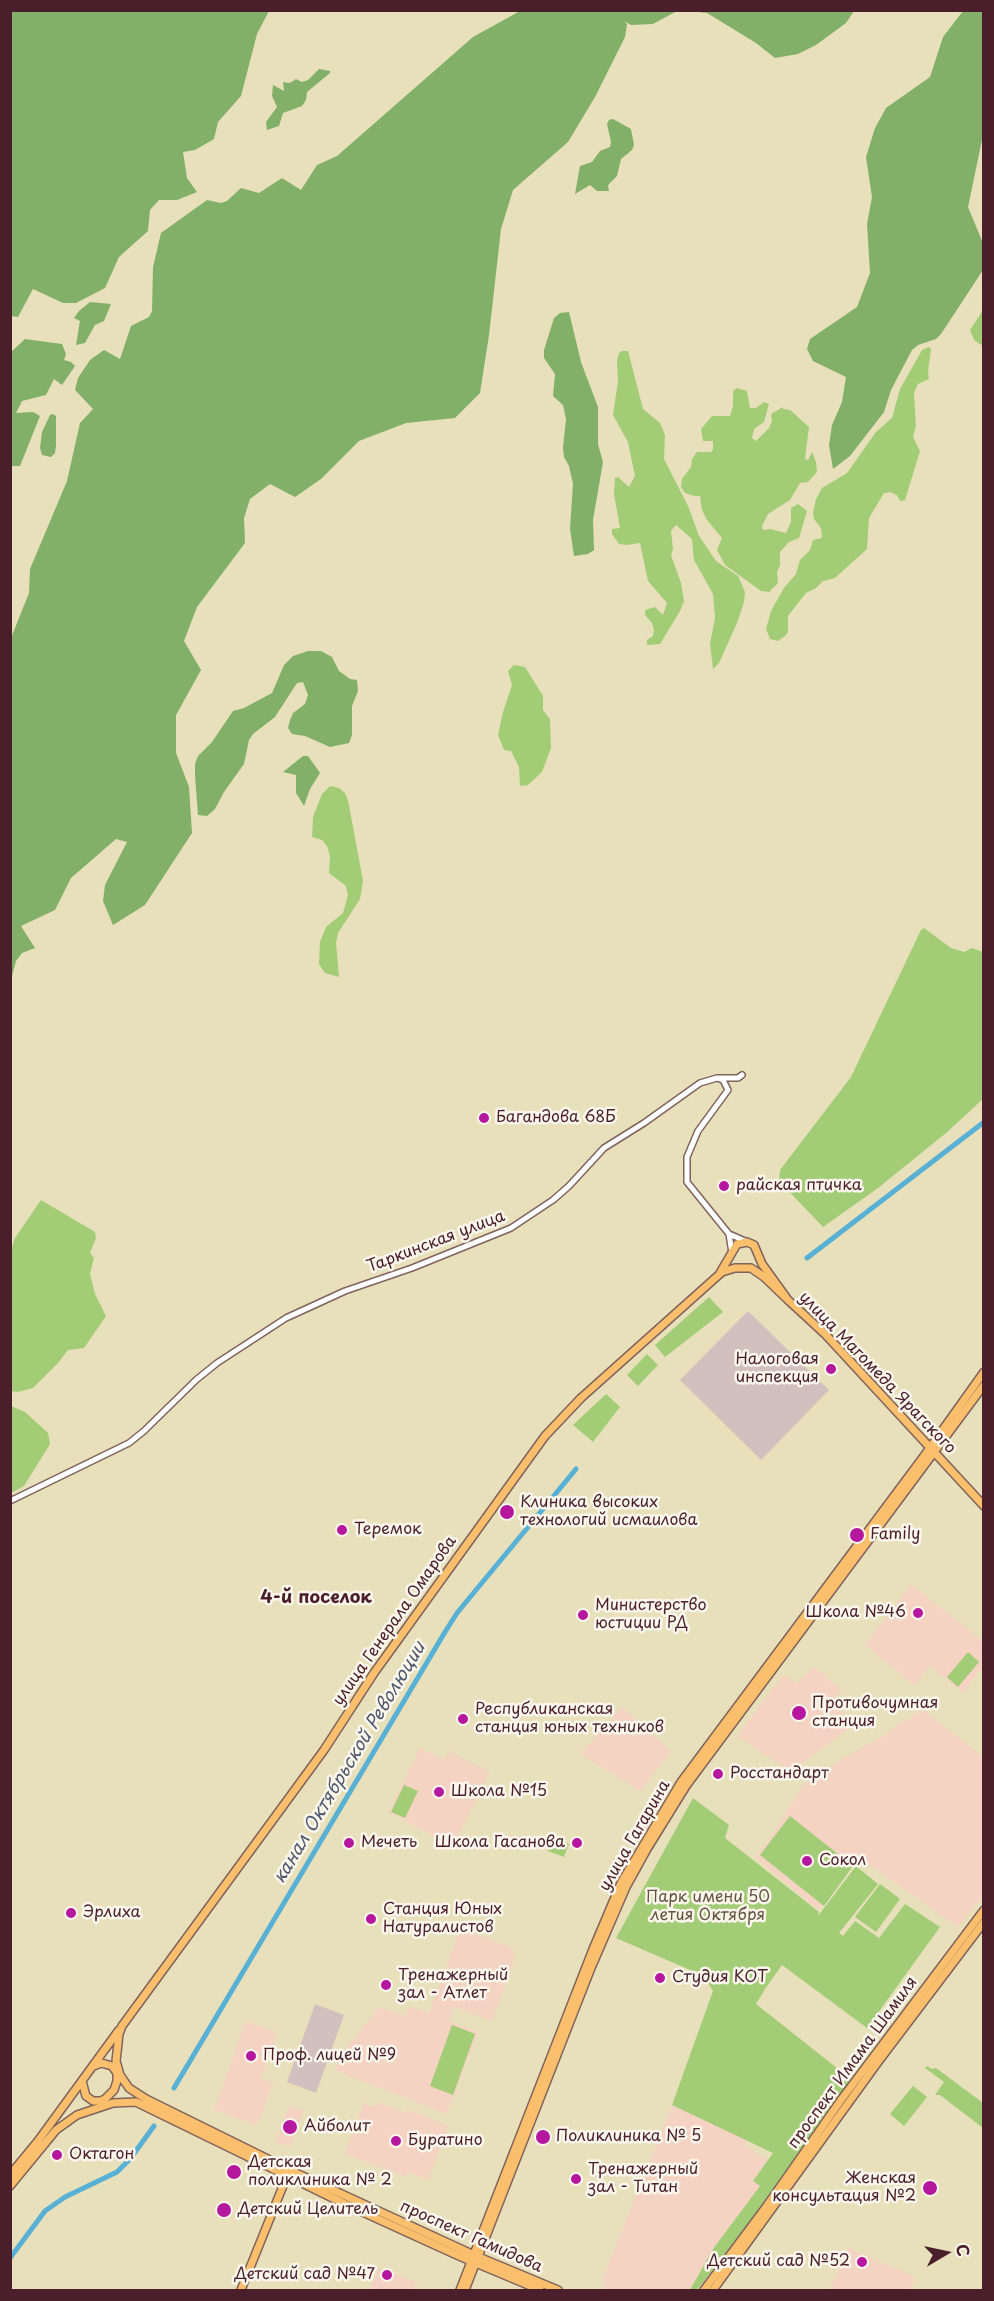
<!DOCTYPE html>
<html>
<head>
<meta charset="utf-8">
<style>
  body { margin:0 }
  #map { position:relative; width:994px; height:2301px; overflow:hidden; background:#e7e0bb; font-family:"Playpen Sans",sans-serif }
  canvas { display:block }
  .frame { position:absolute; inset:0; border:12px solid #4a1f2b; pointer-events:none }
  .north { position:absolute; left:916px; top:2223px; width:60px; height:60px; -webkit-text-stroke:4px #fbf7ec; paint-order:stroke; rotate:81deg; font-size:16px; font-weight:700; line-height:24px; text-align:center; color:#4a1f2b }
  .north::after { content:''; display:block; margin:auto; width:21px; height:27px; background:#4a1f2b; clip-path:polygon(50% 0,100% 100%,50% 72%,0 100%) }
</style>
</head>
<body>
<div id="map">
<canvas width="994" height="2301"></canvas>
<div class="frame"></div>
<div class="north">С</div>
</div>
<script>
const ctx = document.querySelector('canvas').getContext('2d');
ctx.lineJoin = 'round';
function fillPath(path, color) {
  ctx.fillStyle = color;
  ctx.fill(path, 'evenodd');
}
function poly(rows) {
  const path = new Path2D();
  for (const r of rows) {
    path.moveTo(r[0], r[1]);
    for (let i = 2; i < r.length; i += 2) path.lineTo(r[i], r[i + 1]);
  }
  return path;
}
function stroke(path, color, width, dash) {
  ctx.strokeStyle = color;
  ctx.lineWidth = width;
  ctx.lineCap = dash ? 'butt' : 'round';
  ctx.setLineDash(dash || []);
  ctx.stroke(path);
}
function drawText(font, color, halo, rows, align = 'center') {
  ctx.font = font + ' "Playpen Sans",sans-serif';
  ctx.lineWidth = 5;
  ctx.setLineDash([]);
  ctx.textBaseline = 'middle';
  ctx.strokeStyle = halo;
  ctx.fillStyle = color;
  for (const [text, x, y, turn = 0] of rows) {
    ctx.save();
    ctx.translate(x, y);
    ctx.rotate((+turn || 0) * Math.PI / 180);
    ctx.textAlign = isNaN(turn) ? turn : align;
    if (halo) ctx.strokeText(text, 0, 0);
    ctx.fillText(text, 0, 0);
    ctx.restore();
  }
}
const built = poly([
  [911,1584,983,1641,983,1666,963,1693,930,1666,914,1685,865,1645],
  [815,1667,841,1690,833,1701,855,1724,797,1767,785,1768,737,1736,783,1675,796,1683],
  [622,1706,671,1752,640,1791,581,1754],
  [922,1709,983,1757,983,1895,958,1927,860,1858,818,1910,755,1857,770,1839,802,1786,844,1758,888,1733,898,1724,907,1719,909,1720,914,1714,917,1715],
  [420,1748,445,1760,449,1751,490,1772,453,1846,388,1812],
  [460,1928,511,1947,515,1958,492,2021,454,2007,449,2021,478,2032,447,2114,334,2070,343,2052,379,2007,405,2016,409,2006,429,2013],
  [246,2021,277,2033,261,2078,273,2083,257,2126,214,2110],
  [377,2102,405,2113,407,2109,448,2126,428,2180,408,2172,406,2177,345,2154,364,2103,375,2107],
  [672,2105,748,2139,745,2146,768,2160,753,2181,761,2185,713,2249,690,2290,684,2289,683,2290,602,2290,605,2282,602,2280],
  [289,2106,304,2111,290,2147,275,2142],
  [848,2248,916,2277,910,2290,830,2290],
  [378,2268,417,2282,413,2290,370,2290]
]);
const industrial = poly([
  [748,1311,829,1390,761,1460,680,1380],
  [315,2004,344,2015,316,2093,287,2082]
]);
const green = poly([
  [983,310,983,346,974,340,970,330],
  [929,347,931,349,928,371,929,379,918,384,914,393,916,426,913,437,920,451,905,500,900,501,897,495,890,492,884,493,869,518,867,549,835,578,823,581,816,588,806,593,788,616,788,632,785,636,778,641,770,639,766,629,771,611,784,588,796,574,800,560,810,550,813,540,822,538,821,528,814,519,813,513,816,499,822,488,847,473,876,432,892,418,900,389,922,350],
  [622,351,628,351,643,409,660,423,665,435,664,459,688,506,699,536,716,561,738,576,745,592,744,602,737,623,719,663,713,669,710,644,715,618,713,594,694,560,692,539,676,525,671,531,673,549,671,555,681,583,684,601,680,611,660,644,647,645,647,640,653,636,654,630,652,623,645,615,645,610,655,607,663,615,667,603,648,581,640,543,627,545,619,544,612,534,612,529,620,528,614,494,615,478,618,477,629,487,635,476,628,442,613,415,618,381,617,360,619,353],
  [737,388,747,391,750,408,756,408,764,402,769,404,764,422,754,429,752,438,756,441,769,428,772,421,771,414,783,407,783,409,790,410,809,427,805,459,808,460,812,452,816,462,817,472,808,482,800,483,790,500,768,514,762,526,763,530,770,529,786,533,791,522,791,508,798,504,807,511,799,538,789,542,780,552,780,565,777,572,778,583,769,592,761,591,725,565,717,550,722,538,707,520,702,510,700,496,694,496,685,493,681,487,682,479,691,467,692,459,697,452,711,452,713,449,713,441,703,441,701,429,712,416,730,416,733,406,733,391],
  [514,665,525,667,543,696,543,710,550,719,551,748,542,772,528,785,520,786,519,767,511,751,504,750,498,735,503,712,512,685,508,671],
  [330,786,339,788,345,793,348,800,363,881,360,899,338,933,336,943,339,977,325,973,319,964,320,942,326,927,343,913,348,895,346,886,329,873,330,856,327,846,322,840,312,837,313,817,322,794],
  [924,928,951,948,964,952,972,948,983,952,983,1099,946,1133,878,1188,823,1227,779,1181,780,1170,851,1077,921,930],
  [41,1200,95,1232,96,1238,90,1253,94,1258,90,1274,95,1294,106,1316,84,1348,68,1350,58,1363,33,1388,18,1392,11,1391,11,1251,15,1238],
  [709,1297,723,1312,665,1357,655,1345],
  [647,1354,658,1365,638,1386,627,1375],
  [606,1394,620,1407,593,1442,573,1425],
  [11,1406,25,1412,48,1433,50,1444,24,1486,11,1493],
  [968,1652,979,1662,958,1687,947,1677],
  [404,1785,418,1791,405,1818,391,1812],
  [693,1798,729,1825,725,1838,819,1912,818,1916,856,1866,878,1884,839,1933,843,1936,855,1921,879,1938,905,1904,940,1927,867,2028,782,1965,765,1989,756,2004,852,2080,771,2194,697,2290,690,2290,713,2249,760,2186,753,2181,773,2153,672,2105,713,1991,704,1976,616,1938],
  [790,1816,853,1866,824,1906,760,1855],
  [553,1838,569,1844,564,1857,548,1851],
  [880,1884,900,1899,876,1932,855,1917],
  [452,2025,475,2034,453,2095,430,2086],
  [927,2066,932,2069,936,2068,983,2103,983,2128,940,2095,935,2095,944,2082,925,2068],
  [913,2086,927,2097,904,2126,890,2114]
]);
const forest = poly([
  [10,11,269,11,257,34,241,96,218,122,214,139,195,150,183,152,187,178,197,192,177,200,159,200,150,210,148,231,119,257,105,288,76,303,63,303,33,289,18,317,10,316],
  [520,11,677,11,653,24,631,25,624,21,627,24,625,37,595,97,568,142,513,190,501,229,489,335,480,393,455,418,406,423,359,441,321,479,295,497,270,484,250,499,244,518,245,543,197,607,184,641,201,670,176,715,176,753,189,787,192,833,145,905,113,925,103,901,105,885,127,842,116,839,71,878,55,910,21,926,35,948,22,953,16,961,11,980,11,638,29,593,30,569,67,481,80,423,93,409,75,390,78,378,90,360,104,350,120,359,131,326,149,317,152,311,153,267,161,233,207,200,221,203,227,201,241,188,259,193,282,178,301,190,317,165,337,156,473,37],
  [689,11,854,11,846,23,816,45,798,54,775,58,756,43,707,13],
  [963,11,983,11,983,135,968,207,983,243,983,270,941,334,936,339,918,345,912,350,891,390,884,412,850,456,833,469,829,445,832,425,842,402,846,377,813,361,807,349,810,339,857,307,870,273,867,224,872,197,866,157,875,128,886,108,930,77,943,37],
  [319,69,330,71,330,73,307,92,306,100,302,106,283,113,279,126,267,130,266,122,277,107,272,96,273,85,284,91,283,82,290,83,296,79,302,82,308,80],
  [613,119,631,129,634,145,632,150,621,159,617,176,608,185,609,191,597,191,590,185,575,194,580,166,592,162,600,151,610,147,611,142,607,124,609,120],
  [90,302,111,304,104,321,95,325,85,343,76,345,80,321,74,318,79,311],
  [569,312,581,362,598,407,598,444,603,462,593,520,594,550,588,554,574,556,570,529,573,484,569,466,564,457,563,448,566,419,563,405,553,396,555,374,544,358,544,350,554,318,560,313],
  [25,339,62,344,66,354,64,360,71,362,75,366,62,385,54,379,46,395,22,401,16,413,33,412,40,416,20,466,11,466,11,352],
  [53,414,56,416,56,446,55,453,51,457,42,455,40,448,42,432,50,415],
  [308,651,321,651,332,657,339,671,350,679,357,680,358,691,352,706,352,735,349,743,330,747,305,736,292,734,288,728,290,720,293,713,305,704,308,695,303,682,297,683,275,717,253,734,249,740,244,764,224,792,215,809,207,816,198,815,195,776,195,764,198,756,212,742,233,711,244,708,272,693,284,665,293,656],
  [303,756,308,756,320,773,310,789,304,806,296,793,296,775,283,772]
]);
const canal = poly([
  [807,1258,984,1122],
  [174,2088,445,1632,457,1613,576,1469],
  [10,2258,45,2211,65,2197,117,2172,130,2159,154,2126]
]);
const minor = poly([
  [719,1078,738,1078,742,1075],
  [729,1234,732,1253],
  [10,1501,129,1443,144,1431,196,1380,217,1363,286,1318,345,1291,412,1268,511,1228,553,1200,569,1186,604,1148,644,1123,700,1083,717,1078,723,1080,728,1090,698,1131,687,1157,687,1182,729,1234,745,1241]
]);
const major = poly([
  [720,1273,737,1244,747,1242,754,1245,762,1264,788,1300,826,1335,984,1506],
  [94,2066,101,2063,105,2064,112,2066,117,2073],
  [82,2081,86,2096,93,2101,101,2101,105,2099,114,2090,117,2081,117,2073],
  [10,2175,38,2141,119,2030],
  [10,2186,56,2130,77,2115,113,2103,136,2102,345,2204,459,2256,540,2290],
  [241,2290,287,2176],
  [460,2290,593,1949,621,1883,649,1836,681,1782,924,1456,984,1372],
  [465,2290,591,1968,626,1887,647,1849,686,1786,984,1385],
  [558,2290,474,2255,296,2173,146,2099,129,2088,120,2075,116,2061,119,2034,122,2026,324,1750,374,1673,545,1436,581,1398,722,1272,735,1268,751,1268,764,1277,788,1300],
  [704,2290,766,2207,841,2100,984,1910],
  [713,2290,878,2062,984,1922]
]);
const markers = [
  [484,1118,6,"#b5179e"],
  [724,1186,6,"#b5179e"],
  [831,1369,6,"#b5179e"],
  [507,1512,8,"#b5179e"],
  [342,1530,6,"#b5179e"],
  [857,1535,8,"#b5179e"],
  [918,1613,6,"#b5179e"],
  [583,1615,6,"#b5179e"],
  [799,1713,8,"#b5179e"],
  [463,1719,6,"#b5179e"],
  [718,1774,6,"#b5179e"],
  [439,1792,6,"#b5179e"],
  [349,1843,6,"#b5179e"],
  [577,1843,6,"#b5179e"],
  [807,1861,6,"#b5179e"],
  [71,1913,6,"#b5179e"],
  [371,1919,6,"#b5179e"],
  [660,1978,6,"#b5179e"],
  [386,1985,6,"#b5179e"],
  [251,2056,6,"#b5179e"],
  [290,2127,8,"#b5179e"],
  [543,2137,8,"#b5179e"],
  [396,2141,6,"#b5179e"],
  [57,2155,6,"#b5179e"],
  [234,2172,8,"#b5179e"],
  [576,2179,6,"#b5179e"],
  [930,2188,8,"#b5179e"],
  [224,2210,8,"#b5179e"],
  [862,2262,6,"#b5179e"],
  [387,2275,6,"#b5179e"]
];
const poiNames = [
  ["Багандова 68Б",496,1118],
  ["райская птичка",736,1186],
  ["Налоговая",819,1360,"right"],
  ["инспекция",819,1378,"right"],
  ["Клиника высоких",520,1503],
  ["технологий исмаилова",520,1521],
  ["Теремок",354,1530],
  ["Family",870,1535],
  ["Министерство",595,1606],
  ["юстиции РД",595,1624],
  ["Школа №46",906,1613,"right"],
  ["Противочумная",812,1704],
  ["станция",812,1722],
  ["Республиканская",475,1710],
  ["станция юных техников",475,1728],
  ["Росстандарт",730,1774],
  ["Школа №15",451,1792],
  ["Мечеть",361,1843],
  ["Школа Гасанова",565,1843,"right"],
  ["Сокол",819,1861],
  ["Станция Юных",383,1910],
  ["Натуралистов",383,1928],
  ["Эрлиха",83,1913],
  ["Тренажерный",398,1976],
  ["зал - Атлет",398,1994],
  ["Студия КОТ",672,1978],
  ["Проф. лицей №9",263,2056],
  ["Айболит",304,2127],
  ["Поликлиника № 5",556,2137],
  ["Буратино",408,2141],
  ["Октагон",69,2155],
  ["Детская",248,2163],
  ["поликлиника № 2",248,2181],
  ["Тренажерный",588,2170],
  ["зал - Титан",588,2188],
  ["Женская",916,2179,"right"],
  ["консультация №2",916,2197,"right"],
  ["Детский Целитель",238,2210],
  ["Детский сад №52",850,2262,"right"],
  ["Детский сад №47",375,2275,"right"]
];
const streetNames = [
  ["Таркинская улица",436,1242,-21],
  ["улица Магомеда Ярагского",877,1373,46],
  ["улица Генерала Омарова",395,1621,-55],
  ["улица Гагарина",635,1836,-60],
  ["проспект Имама Шамиля",853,2063,-54],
  ["проспект Гамидова",471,2237,24]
];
const parkNames = [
  ["Парк имени 50",708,1898],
  ["летия Октября",708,1916]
];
const neighbourhoodNames = [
  ["4-й поселок",316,1598]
];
const waterNames = [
  ["канал Октябрьской Революции",350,1763,-59]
];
fillPath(built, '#f5d3c2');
fillPath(industrial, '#d1c0bd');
fillPath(green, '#a3cc77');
fillPath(forest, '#82b068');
stroke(canal, '#58b0d5', 5);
stroke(minor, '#81635d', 8);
stroke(major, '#81635d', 10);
stroke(minor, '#fff', 5);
stroke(major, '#f9bf6d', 7);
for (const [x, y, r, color] of markers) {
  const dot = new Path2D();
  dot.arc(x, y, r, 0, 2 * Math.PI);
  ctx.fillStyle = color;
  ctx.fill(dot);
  stroke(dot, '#fbf7ec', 2);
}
drawText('16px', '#4a1f2b', '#fbf7ec', poiNames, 'left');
drawText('16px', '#4a1f2b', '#fbf7ec', streetNames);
drawText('16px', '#655342', '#fbf7ec', parkNames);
drawText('bold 18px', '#4a1f2b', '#fbf7ec', neighbourhoodNames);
drawText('italic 18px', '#50596f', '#fbf7ec', waterNames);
</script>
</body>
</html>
